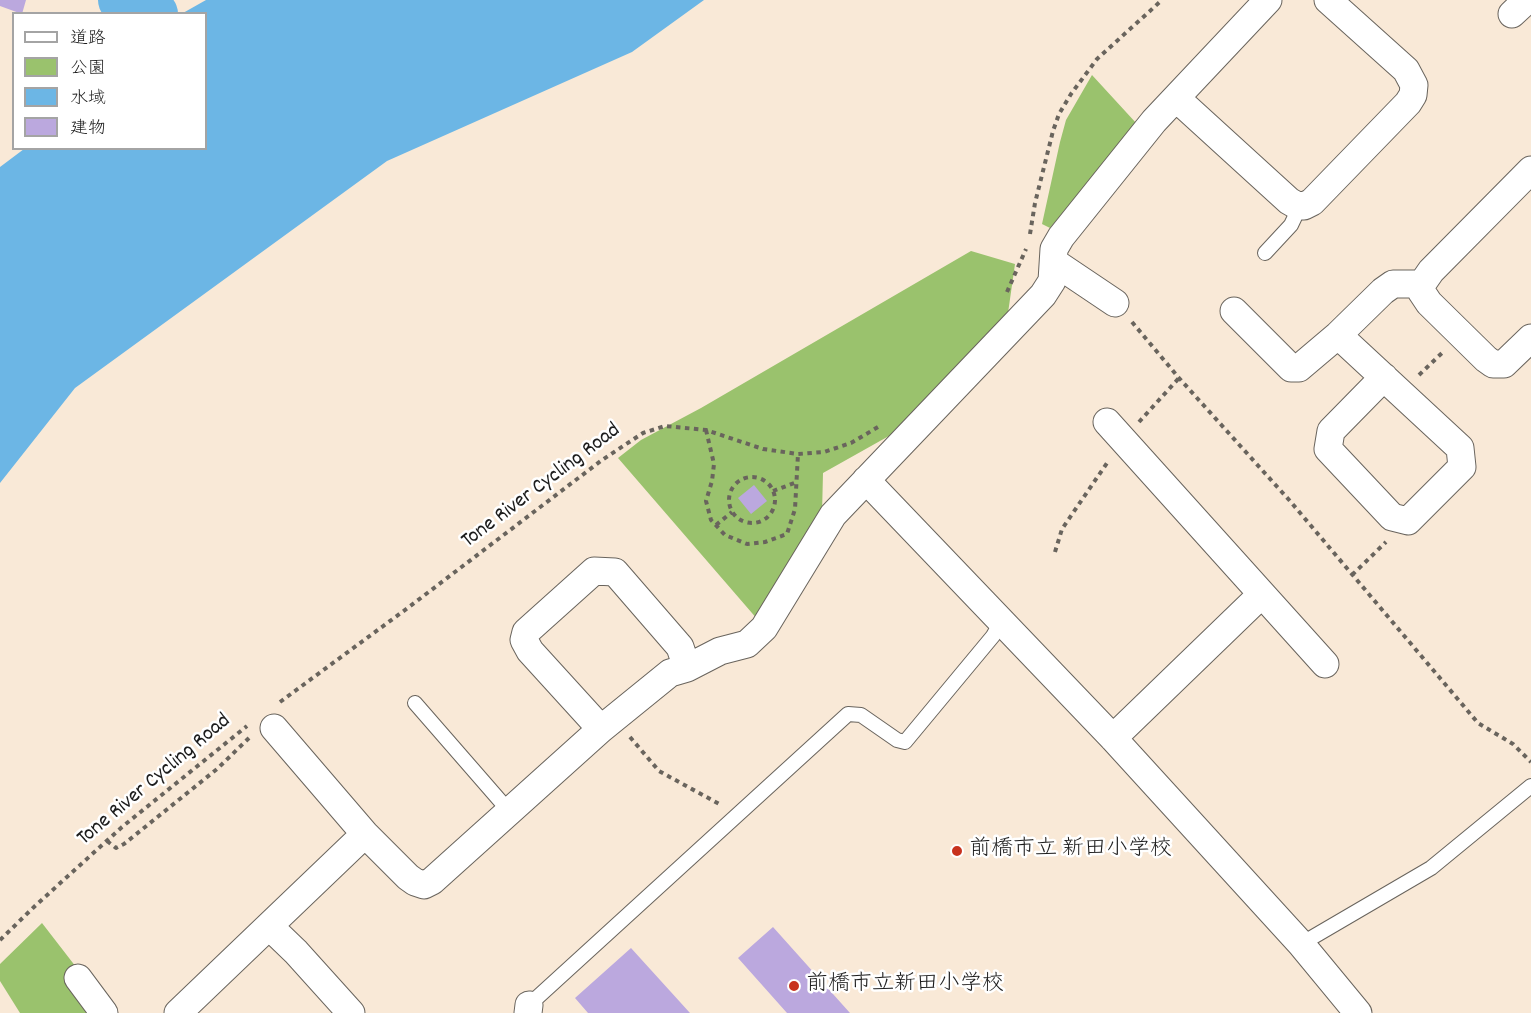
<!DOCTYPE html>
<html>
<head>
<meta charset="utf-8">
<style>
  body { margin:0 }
  #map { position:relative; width:1531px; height:1013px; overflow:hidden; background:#f9e9d7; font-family:Dekko,"Klee One",sans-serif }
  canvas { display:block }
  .legend { position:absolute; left:12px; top:12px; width:195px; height:138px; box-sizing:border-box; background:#fff; border:2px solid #a4a4a4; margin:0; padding:8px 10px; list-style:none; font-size:18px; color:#1c1c1c }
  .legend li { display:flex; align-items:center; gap:12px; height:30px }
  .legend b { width:30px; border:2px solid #a4a4a4 }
</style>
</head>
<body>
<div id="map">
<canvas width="1531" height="1013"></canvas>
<ul class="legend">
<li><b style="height:8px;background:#fff"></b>道路</li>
<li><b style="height:16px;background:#9ac26d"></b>公園</li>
<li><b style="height:16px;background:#6cb6e5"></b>水域</li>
<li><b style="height:16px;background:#bba8de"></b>建物</li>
</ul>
</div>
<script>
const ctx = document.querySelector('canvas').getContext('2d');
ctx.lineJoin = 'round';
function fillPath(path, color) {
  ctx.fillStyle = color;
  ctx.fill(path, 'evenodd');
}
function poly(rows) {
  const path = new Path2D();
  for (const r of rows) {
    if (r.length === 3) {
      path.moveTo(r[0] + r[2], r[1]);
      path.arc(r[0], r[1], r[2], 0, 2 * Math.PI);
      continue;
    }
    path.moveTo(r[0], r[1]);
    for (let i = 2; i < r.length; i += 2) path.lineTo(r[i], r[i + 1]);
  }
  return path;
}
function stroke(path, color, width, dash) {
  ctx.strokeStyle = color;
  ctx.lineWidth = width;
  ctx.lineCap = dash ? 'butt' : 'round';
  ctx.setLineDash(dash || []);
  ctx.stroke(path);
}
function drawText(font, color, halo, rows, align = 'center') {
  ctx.font = font + ' Dekko,"Klee One",sans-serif';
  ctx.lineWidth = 5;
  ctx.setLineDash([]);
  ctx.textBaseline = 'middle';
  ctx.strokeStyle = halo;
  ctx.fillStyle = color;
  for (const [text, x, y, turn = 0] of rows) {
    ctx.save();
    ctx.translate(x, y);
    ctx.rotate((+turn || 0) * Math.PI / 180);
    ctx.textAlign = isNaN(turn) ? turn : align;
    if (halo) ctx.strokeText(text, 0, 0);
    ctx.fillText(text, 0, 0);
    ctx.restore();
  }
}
const green = poly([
  [1092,75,1137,124,1050,228,1042,224,1060,142,1066,120],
  [971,251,1015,264,1008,313,896,432,823,473,822,514,758,620,618,458,641,440,701,408],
  [42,923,76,967,90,1013,20,1013,0,981,0,964]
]);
const water = poly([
  [206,0,704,0,632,52,387,161,75,388,0,483,0,167,24,149,206,148,206,14,183,13]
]);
const river = poly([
  [122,0,154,14]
]);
const building = poly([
  [0,0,26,0,22,14,0,6],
  [754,485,767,501,751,514,738,498],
  [773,927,850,1013,787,1013,738,958],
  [631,948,690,1013,588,1013,575,998]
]);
const path = poly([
  [1030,234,1035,203,1053,131,1059,114,1071,94,1097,59,1162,0],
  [1007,292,1026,249],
  [1132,322,1179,378,1290,501,1478,723,1513,744,1531,762],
  [1419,375,1443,352],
  [1139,422,1179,378],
  [706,430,714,464,712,481,706,501,711,520,725,535,747,544,765,542,787,534,795,509,798,454],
  [752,500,23],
  [773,491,797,482],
  [716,525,732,512],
  [1055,552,1062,529,1107,463],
  [1352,575,1386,542],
  [280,702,409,607,602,460,643,433,665,426,706,430,763,449,798,454,824,452,851,443,878,427],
  [630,737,659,771,721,805],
  [107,841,116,848,124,844,217,769,249,738],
  [0,940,35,906,122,827,247,726]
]);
const lane = poly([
  [1265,253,1291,225,1300,206],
  [415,703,509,811],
  [1301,944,1431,868,1531,786],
  [529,1005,848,714,861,715,897,740,905,742,993,636,1001,622]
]);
const street = poly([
  [1512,14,1527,0],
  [1176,98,1289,201,1296,205,1304,206,1312,202,1408,103,1413,95,1414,85,1406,70,1328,0],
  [1531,170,1431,271,1422,284,1421,291,1429,303,1486,359,1493,364,1504,364,1531,338],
  [1054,262,1115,303],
  [1234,311,1291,368,1299,368,1338,335,1383,291,1393,284,1422,284],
  [1338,335,1460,448,1462,467,1408,521,1392,517,1328,449,1331,431,1384,377],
  [1107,422,1325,664],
  [866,480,1113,738,1301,944,1358,1013],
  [274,728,365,834,408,877,415,882,424,885,432,881,601,729,670,673,687,668,720,651,747,644,764,628,833,515,1043,295,1052,281,1054,249,1061,237,1154,121,1268,0],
  [601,729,530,651,524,640,526,632,594,571,615,572,680,647,687,668],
  [1113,738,1261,595],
  [269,926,296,952,351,1013],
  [78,978,104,1013],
  [178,1013,365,834],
  [528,1013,529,1005]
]);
const markers = [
  [957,851,6,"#c8321e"],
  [794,986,6,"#c8321e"]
];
const streetNames = [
  ["Tone River Cycling Road",542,487,-37],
  ["Tone River Cycling Road",155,781,-40]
];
const poiNames = [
  ["前橋市立 新田小学校",969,851],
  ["前橋市立新田小学校",806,986]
];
fillPath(green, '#9ac26d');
fillPath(water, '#6cb6e5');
stroke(river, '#6cb6e5', 48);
fillPath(building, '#bba8de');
stroke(lane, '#69645d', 16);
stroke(street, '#69645d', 29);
stroke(path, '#69645d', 4, [4.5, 4.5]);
stroke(lane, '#fff', 14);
stroke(street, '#fff', 27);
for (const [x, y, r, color] of markers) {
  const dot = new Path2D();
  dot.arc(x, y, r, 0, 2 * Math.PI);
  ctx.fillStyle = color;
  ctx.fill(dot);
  stroke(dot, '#fff', 2);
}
drawText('22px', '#1c1c1c', '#fff', streetNames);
drawText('22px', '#1c1c1c', '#fff', poiNames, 'left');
</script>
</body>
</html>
